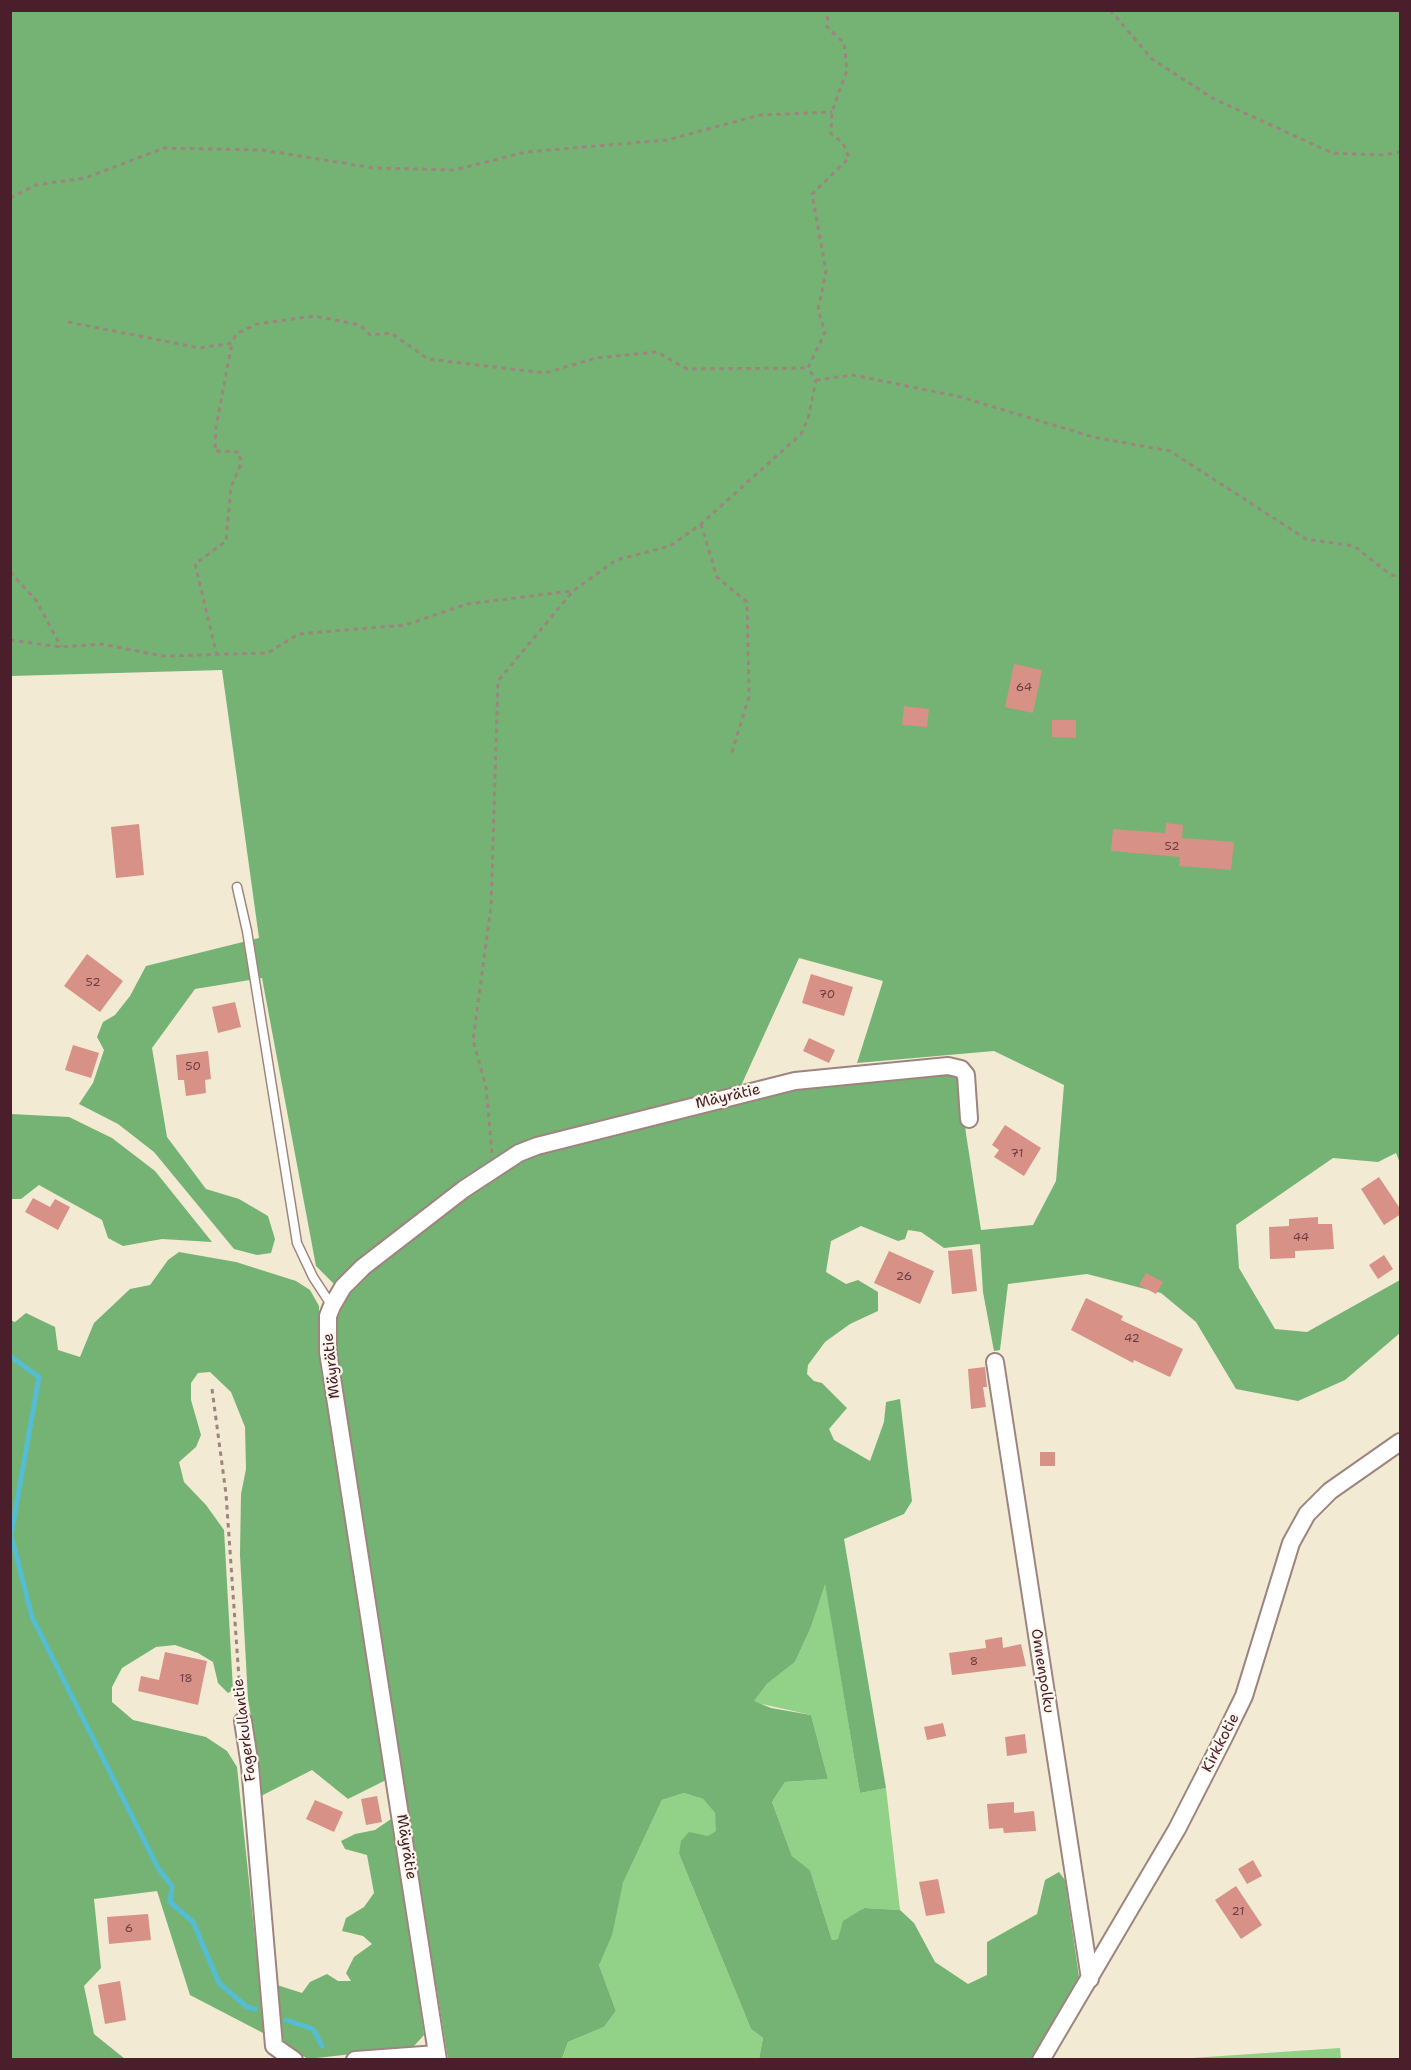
<!DOCTYPE html>
<html>
<head>
<meta charset="utf-8">
<style>
  body { margin:0 }
  #map { position:relative; width:1411px; height:2070px; overflow:hidden; background:#f2ead2; font-family:"Shantell Sans",sans-serif }
  canvas { display:block }
  .frame { position:absolute; inset:0; border:12px solid #4a1f2b; pointer-events:none }
</style>
</head>
<body>
<div id="map">
<canvas width="1411" height="2070"></canvas>
<div class="frame"></div>
</div>
<script>
const ctx = document.querySelector('canvas').getContext('2d');
ctx.lineJoin = 'round';
function fillPath(path, color) {
  ctx.fillStyle = color;
  ctx.fill(path, 'evenodd');
}
function poly(rows) {
  const path = new Path2D();
  for (const r of rows) {
    path.moveTo(r[0], r[1]);
    for (let i = 2; i < r.length; i += 2) path.lineTo(r[i], r[i + 1]);
  }
  return path;
}
function stroke(path, color, width, dash) {
  ctx.strokeStyle = color;
  ctx.lineWidth = width;
  ctx.lineCap = dash ? 'butt' : 'round';
  ctx.setLineDash(dash || []);
  ctx.stroke(path);
}
function drawText(font, color, halo, rows, align = 'center') {
  ctx.font = font + ' "Shantell Sans",sans-serif';
  ctx.lineWidth = 4.5;
  ctx.setLineDash([]);
  ctx.textBaseline = 'middle';
  ctx.strokeStyle = halo;
  ctx.fillStyle = color;
  for (const [text, x, y, turn = 0] of rows) {
    ctx.save();
    ctx.translate(x, y);
    ctx.rotate((+turn || 0) * Math.PI / 180);
    ctx.textAlign = isNaN(turn) ? turn : align;
    if (halo) ctx.strokeText(text, 0, 0);
    ctx.fillText(text, 0, 0);
    ctx.restore();
  }
}
const green = poly([
  [825,1582,860,1793,886,1788,900,1910,863,1908,838,1939,832,1940,810,1870,792,1856,772,1802,785,1782,828,1779,811,1715,753,1702,767,1684,795,1662,811,1627],
  [684,1793,703,1799,715,1813,717,1831,679,1854,751,2029,763,2038,759,2059,562,2060,568,2042,604,2027,616,2011,599,1965,623,1883,662,1800],
  [1340,2048,1341,2059,1177,2059]
]);
const forest = poly([
  [10,11,1400,11,1400,1163,1396,1153,1378,1162,1333,1158,1236,1225,1239,1268,1275,1329,1307,1332,1400,1280,1400,1255,1400,1333,1345,1380,1298,1401,1236,1389,1196,1322,1161,1293,1087,1274,1008,1284,1000,1350,994,1351,983,1292,980,1244,944,1248,921,1232,908,1230,905,1239,898,1241,861,1226,831,1241,826,1272,846,1284,858,1280,878,1292,878,1311,850,1324,825,1342,808,1365,807,1374,814,1381,822,1383,847,1408,829,1429,834,1440,870,1461,884,1422,886,1402,900,1399,912,1501,904,1514,844,1539,886,1788,860,1793,825,1584,811,1627,795,1662,767,1684,754,1701,771,1708,811,1715,828,1779,785,1782,772,1802,792,1856,810,1870,832,1940,838,1939,843,1921,864,1908,900,1910,914,1923,935,1962,968,1984,987,1975,987,1942,1037,1914,1045,1880,1059,1872,1065,1880,1079,1977,1032,2059,759,2059,763,2038,751,2029,679,1854,681,1841,689,1832,708,1836,716,1831,715,1813,703,1799,684,1793,662,1800,623,1883,612,1935,599,1965,616,2011,604,2027,568,2042,562,2059,448,2059,333,1344,334,1314,352,1282,496,1175,528,1156,796,1089,948,1072,958,1075,961,1083,966,1134,981,1230,1033,1225,1056,1181,1064,1085,994,1051,857,1063,883,981,799,958,740,1088,540,1140,334,1284,316,1266,262,978,195,989,152,1048,167,1137,206,1189,239,1199,268,1216,275,1239,271,1253,257,1255,234,1249,154,1152,118,1124,79,1104,93,1083,104,1050,97,1037,103,1022,115,1015,130,996,146,966,259,938,222,670,11,676],
  [11,1114,69,1117,112,1138,155,1171,212,1242,162,1239,123,1246,108,1238,102,1220,39,1185,21,1199,11,1199],
  [179,1252,236,1262,296,1281,310,1290,319,1306,319,1347,386,1780,348,1799,312,1770,261,1796,260,1769,248,1699,240,1555,241,1494,246,1469,245,1427,231,1392,210,1372,198,1373,191,1383,191,1400,201,1435,196,1447,179,1462,184,1482,206,1505,224,1530,233,1690,228,1693,218,1683,213,1662,198,1653,175,1645,156,1647,122,1668,112,1687,112,1702,133,1720,206,1737,227,1751,237,1767,265,2034,190,1995,157,1891,94,1899,101,1968,84,1986,94,2034,125,2059,11,2059,10,1320,15,1322,26,1313,55,1327,58,1350,80,1357,94,1323,130,1289,150,1285,168,1260],
  [394,1817,424,2035,413,2047,308,2059,286,2046,274,2017,277,1985,302,1993,310,1982,327,1974,338,1981,351,1981,346,1973,354,1957,372,1944,363,1936,342,1931,346,1918,364,1907,374,1893,367,1855,345,1849,341,1841,355,1834,375,1830]
]);
const stream = poly([
  [10,1356,39,1377,11,1535,32,1617,158,1868,172,1886,170,1902,193,1922,219,1983,247,2007,255,2009],
  [286,2020,313,2029,322,2046]
]);
const building = poly([
  [1014,664,1042,670,1033,713,1005,707],
  [904,706,929,709,927,727,902,725],
  [1052,720,1076,720,1076,738,1052,737],
  [1166,823,1183,825,1182,838,1234,842,1231,870,1179,866,1180,857,1111,851,1113,829,1165,833],
  [139,824,144,875,116,878,111,827],
  [87,954,123,981,100,1012,64,986],
  [811,974,853,987,844,1016,802,1003],
  [235,1002,241,1027,218,1033,212,1007],
  [809,1038,835,1050,829,1063,803,1051],
  [73,1045,99,1053,91,1078,65,1070],
  [208,1051,211,1079,205,1080,206,1093,186,1096,184,1080,178,1080,176,1055],
  [1005,1125,1041,1148,1024,1176,994,1157,999,1150,992,1145],
  [1379,1177,1401,1210,1401,1214,1384,1225,1361,1189],
  [33,1198,50,1207,55,1199,70,1207,58,1230,25,1212],
  [1318,1217,1318,1224,1332,1224,1334,1249,1295,1251,1295,1258,1270,1259,1269,1227,1289,1226,1289,1219],
  [972,1249,977,1291,952,1294,948,1251],
  [889,1251,934,1271,920,1304,874,1283],
  [1384,1255,1393,1269,1378,1279,1369,1265],
  [1146,1273,1163,1282,1156,1294,1139,1285],
  [1086,1298,1123,1316,1121,1320,1183,1349,1170,1377,1134,1360,1133,1363,1071,1330],
  [985,1367,987,1387,983,1387,986,1407,971,1409,968,1369],
  [1040,1452,1055,1452,1055,1466,1040,1466],
  [1002,1637,1003,1648,1021,1644,1026,1666,952,1675,949,1653,986,1648,985,1640],
  [165,1652,207,1661,198,1705,138,1691,141,1676,159,1680],
  [943,1723,946,1736,927,1740,924,1727],
  [1025,1734,1027,1753,1007,1756,1005,1737],
  [377,1796,382,1822,366,1825,361,1799],
  [315,1800,343,1812,334,1832,306,1819],
  [1014,1802,1014,1813,1034,1811,1036,1831,1004,1833,1003,1828,989,1829,987,1804],
  [1253,1860,1262,1876,1247,1884,1238,1869],
  [938,1879,945,1913,926,1916,919,1882],
  [1236,1886,1262,1925,1241,1939,1215,1900],
  [148,1914,151,1940,109,1944,107,1917],
  [120,1981,126,2020,105,2024,98,1985]
]);
const path = poly([
  [1110,10,1152,59,1214,99,1332,153,1381,155,1400,152],
  [10,198,36,185,85,178,164,148,262,150,374,168,454,170,526,152,667,140,760,115,832,112],
  [68,322,200,348,232,343,236,334,257,324,315,316,360,325,370,335,391,333,428,359,545,373,596,358,657,352,687,369,808,368],
  [816,380,853,375,961,397,1093,437,1170,451,1306,539,1354,546,1391,575,1400,576],
  [701,524,717,577,747,602,749,697,731,755],
  [10,572,36,600,61,647],
  [10,640,61,647,102,644,162,656,268,653,298,634,405,625,467,604,571,591],
  [217,656,195,564,226,541,231,487,241,464,239,452,215,451,216,427,232,343],
  [492,1153,486,1087,473,1040,491,906,498,681,573,591,616,560,670,546,701,524,801,434,808,419,816,380,808,368,825,332,818,310,826,271,812,194,849,158,843,143,831,134,832,112,847,70,844,43,827,27,828,10],
  [212,1389,226,1494,241,1707]
]);
const service = poly([
  [237,887,247,931,297,1243,313,1277,332,1306]
]);
const minor = poly([
  [995,1362,1090,1979],
  [243,1721,250,1766,274,2046,294,2060],
  [355,2060,437,2054],
  [438,2060,328,1352,328,1316,332,1306,343,1287,363,1267,464,1189,519,1153,537,1146,795,1081,948,1066,961,1069,966,1075,969,1119],
  [1041,2060,1177,1829,1224,1737,1244,1696,1291,1543,1307,1514,1330,1491,1400,1442]
]);
const numberNames = [
  ["64",1024,688],
  ["52",1172,847],
  ["52",93,983],
  ["70",827,995],
  ["50",193,1067],
  ["71",1017,1154],
  ["44",1301,1238],
  ["26",904,1277],
  ["42",1132,1339],
  ["8",974,1662],
  ["18",186,1679],
  ["21",1238,1912],
  ["6",129,1929]
];
const streetNames = [
  ["Mäyrätie",728,1097,-13],
  ["Mäyrätie",332,1366,-96],
  ["Onnenpolku",1042,1671,81],
  ["Fagerkullantie",245,1730,-97],
  ["Kirkkotie",1221,1743,-63],
  ["Mäyrätie",406,1847,81]
];
fillPath(green, '#91d188');
fillPath(forest, '#74b374');
stroke(stream, '#54bdd1', 5);
fillPath(building, '#d79186');
stroke(service, '#9e847e', 11);
stroke(minor, '#9e847e', 20);
stroke(path, '#9e847e', 3, [4.5, 4.5]);
stroke(service, '#fff', 8);
stroke(minor, '#fff', 16);
drawText('12px', '#6d3c42', null, numberNames);
drawText('15px', '#4a1f2b', '#fbf7ec', streetNames);
</script>
</body>
</html>
